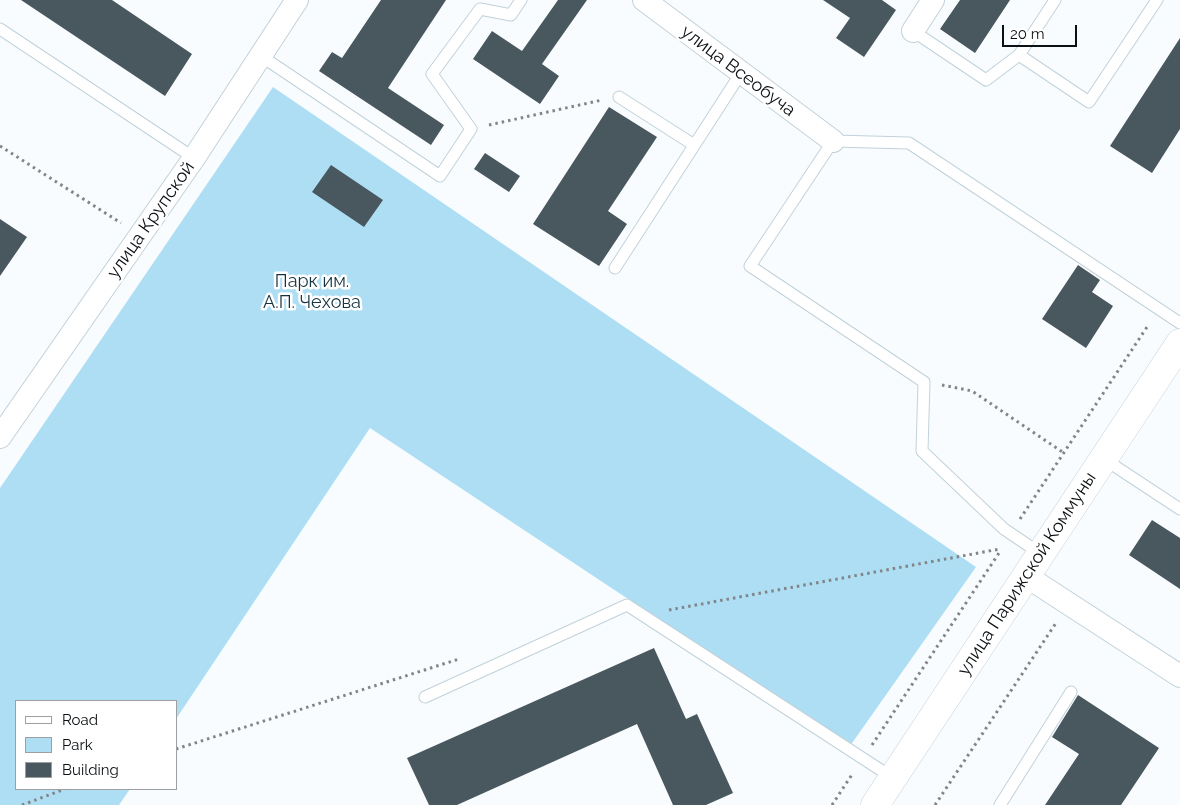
<!DOCTYPE html>
<html>
<head>
<meta charset="utf-8">
<style>
  body { margin:0 }
  #map { position:relative; width:1180px; height:805px; overflow:hidden; background:#f9fcfe; font-family:Raleway,sans-serif }
  canvas { display:block }
  .legend { position:absolute; left:15px; top:700px; width:162px; height:90px; box-sizing:border-box; background:#fff; border:1px solid #9d9fa1; margin:0; padding:6px 9px; list-style:none; font-size:15px; color:#0b1013 }
  .legend li { display:flex; align-items:center; gap:10px; height:25px }
  .legend b { width:25px; border:1px solid #9d9fa1 }
  .scale { position:absolute; left:1002px; top:25px; width:75px; height:22px; box-sizing:border-box; border:2px solid #0b1013; border-top:0; padding-left:6px; font-size:15px; line-height:18px; white-space:nowrap; color:#0b1013; -webkit-text-stroke:4px #fff; paint-order:stroke }
</style>
</head>
<body>
<div id="map">
<canvas width="1180" height="805"></canvas>
<ul class="legend">
<li><b style="height:6px;background:#fff"></b>Road</li>
<li><b style="height:14px;background:#aedef4"></b>Park</li>
<li><b style="height:14px;background:#49575e"></b>Building</li>
</ul>
<div class="scale">20 m</div>
</div>
<script>
const ctx = document.querySelector('canvas').getContext('2d');
ctx.lineJoin = 'round';
function fillPath(path, color) {
  ctx.fillStyle = color;
  ctx.fill(path, 'evenodd');
}
function poly(rows) {
  const path = new Path2D();
  for (const r of rows) {
    path.moveTo(r[0], r[1]);
    for (let i = 2; i < r.length; i += 2) path.lineTo(r[i], r[i + 1]);
  }
  return path;
}
function stroke(path, color, width, dash) {
  ctx.strokeStyle = color;
  ctx.lineWidth = width;
  ctx.lineCap = dash ? 'butt' : 'round';
  ctx.setLineDash(dash || []);
  ctx.stroke(path);
}
function drawText(font, color, halo, rows, align = 'center') {
  ctx.font = font + ' Raleway,sans-serif';
  ctx.lineWidth = 5;
  ctx.setLineDash([]);
  ctx.textBaseline = 'middle';
  ctx.strokeStyle = halo;
  ctx.fillStyle = color;
  for (const [text, x, y, turn = 0] of rows) {
    ctx.save();
    ctx.translate(x, y);
    ctx.rotate((+turn || 0) * Math.PI / 180);
    ctx.textAlign = isNaN(turn) ? turn : align;
    if (halo) ctx.strokeText(text, 0, 0);
    ctx.fillText(text, 0, 0);
    ctx.restore();
  }
}
const green = poly([
  [273,87,976,567,850,746,370,428,176,719,176,701,16,701,16,789,130,789,119,805,0,805,0,488]
]);
const building = poly([
  [21,0,112,0,192,54,165,96],
  [381,0,446,0,388,88,444,125,431,145,319,71,332,52,342,58],
  [558,0,587,0,542,64,559,76,540,104,473,59,492,31,522,51],
  [823,0,882,0,896,10,864,57,836,38,850,18],
  [960,0,1010,0,975,53,940,29],
  [1180,38,1180,129,1152,173,1110,146],
  [609,107,657,137,608,211,627,224,599,266,533,224],
  [485,153,520,176,509,192,474,169],
  [331,165,383,200,364,227,312,192],
  [0,219,27,237,0,276],
  [1078,265,1100,280,1092,292,1113,306,1086,348,1042,319],
  [1152,520,1180,538,1180,589,1129,555],
  [654,648,686,719,697,714,733,793,706,805,673,805,637,724,457,805,429,805,407,758],
  [1078,695,1159,748,1121,805,1045,805,1079,754,1052,737]
]);
const path = poly([
  [489,125,602,100],
  [0,146,121,223],
  [942,385,972,391,1064,453],
  [1020,519,1149,324],
  [669,610,1000,549],
  [872,745,1001,550],
  [176,749,459,659],
  [22,805,65,789],
  [832,805,853,773],
  [935,805,1056,623]
]);
const service = poly([
  [1055,0,1019,55,1089,102,1157,0],
  [0,29,194,158],
  [913,31,986,80,1019,55],
  [261,56,440,176,471,129,432,74,480,9,511,15,521,0],
  [619,97,694,145],
  [615,268,741,73],
  [1104,459,1180,509],
  [1041,554,1004,529,922,451,924,382,750,266,833,141,909,143,1180,323],
  [425,697,627,605,893,778],
  [1000,805,1071,692]
]);
const minor = poly([
  [644,0,833,141],
  [913,31,933,0],
  [0,437,194,158,297,0],
  [1026,576,1180,676]
]);
const secondary = poly([
  [875,805,1180,343]
]);
const streetNames = [
  ["улица Всеобуча",738,71,37],
  ["улица Крупской",151,220,-55],
  ["улица Парижской Коммуны",1027,574,-57]
];
const parkNames = [
  ["Парк им.",312,282],
  ["А.П. Чехова",312,303]
];
fillPath(green, '#aedef4');
fillPath(building, '#49575e');
stroke(service, '#c1d2da', 13);
stroke(minor, '#c1d2da', 24);
stroke(secondary, '#c1d2da', 29);
stroke(path, '#818588', 3, [2.5, 4]);
stroke(service, '#fff', 11);
stroke(minor, '#fff', 22);
stroke(secondary, '#fff', 28);
drawText('18px', '#0b1013', '#fff', streetNames);
drawText('18px', '#153340', '#fff', parkNames);
</script>
</body>
</html>
